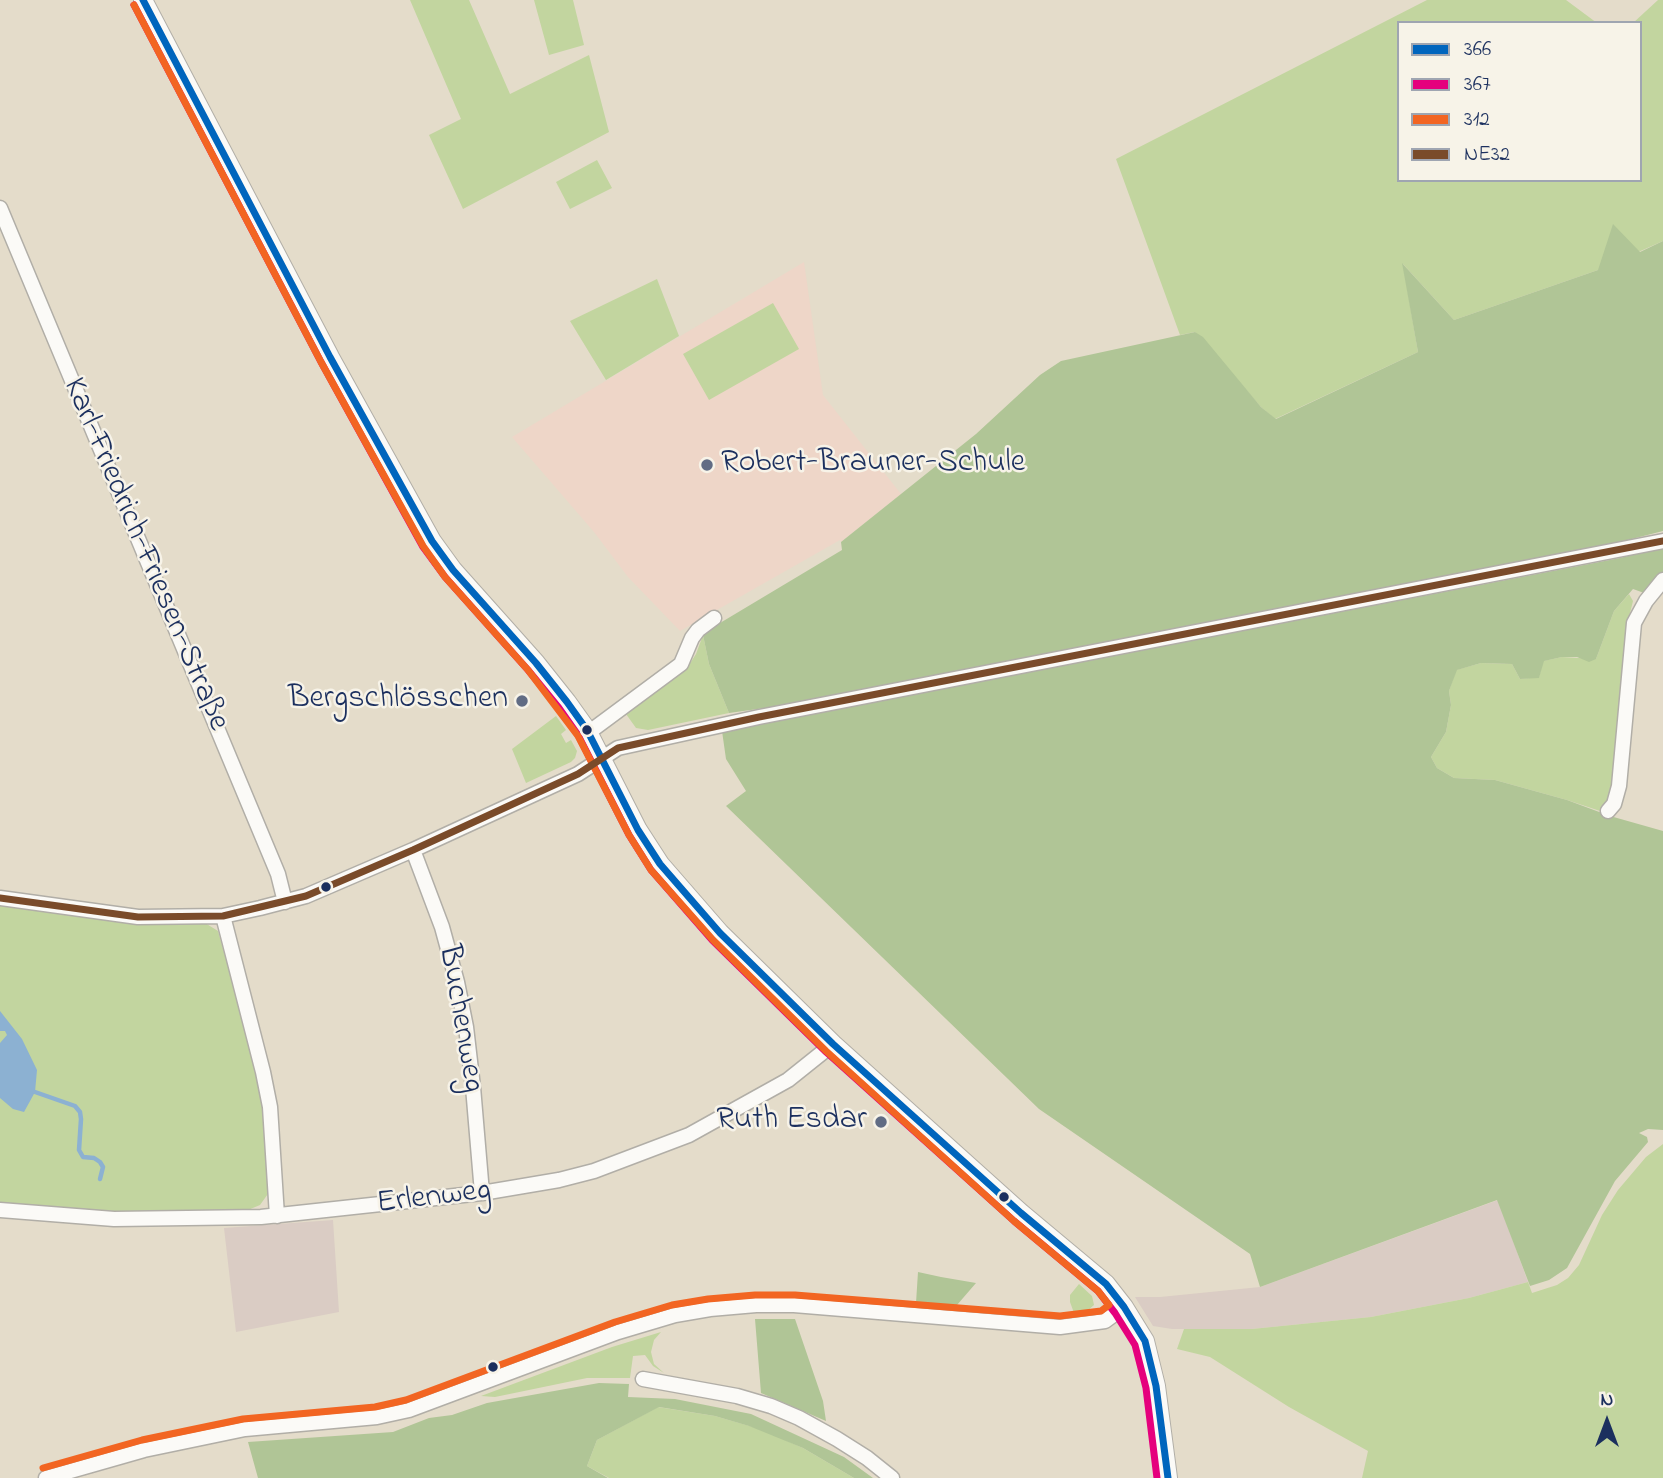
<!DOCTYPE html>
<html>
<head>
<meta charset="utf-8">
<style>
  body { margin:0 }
  #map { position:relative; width:1663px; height:1478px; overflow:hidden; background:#e4dcca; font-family:"Indie Flower",sans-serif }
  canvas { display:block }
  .legend { position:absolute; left:1397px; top:21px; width:245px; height:161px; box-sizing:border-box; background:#f7f3e8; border:2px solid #9fa5b1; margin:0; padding:9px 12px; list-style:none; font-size:21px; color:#1b2f5e }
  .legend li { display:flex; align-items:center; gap:14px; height:35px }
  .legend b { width:35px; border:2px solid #9fa5b1 }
  .north { position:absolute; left:1572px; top:1387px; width:70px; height:70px; -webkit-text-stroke:5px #f7f3e8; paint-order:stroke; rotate:0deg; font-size:19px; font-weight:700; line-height:28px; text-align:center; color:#1b2f5e }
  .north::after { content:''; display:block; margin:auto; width:24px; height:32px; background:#1b2f5e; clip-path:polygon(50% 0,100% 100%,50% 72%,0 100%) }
</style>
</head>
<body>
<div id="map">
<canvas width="1663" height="1478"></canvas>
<ul class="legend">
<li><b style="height:9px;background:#0065bd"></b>366</li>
<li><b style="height:9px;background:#e5007d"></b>367</li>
<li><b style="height:9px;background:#f26522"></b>312</li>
<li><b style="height:9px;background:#7a4b2a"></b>NE32</li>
</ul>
<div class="north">N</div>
</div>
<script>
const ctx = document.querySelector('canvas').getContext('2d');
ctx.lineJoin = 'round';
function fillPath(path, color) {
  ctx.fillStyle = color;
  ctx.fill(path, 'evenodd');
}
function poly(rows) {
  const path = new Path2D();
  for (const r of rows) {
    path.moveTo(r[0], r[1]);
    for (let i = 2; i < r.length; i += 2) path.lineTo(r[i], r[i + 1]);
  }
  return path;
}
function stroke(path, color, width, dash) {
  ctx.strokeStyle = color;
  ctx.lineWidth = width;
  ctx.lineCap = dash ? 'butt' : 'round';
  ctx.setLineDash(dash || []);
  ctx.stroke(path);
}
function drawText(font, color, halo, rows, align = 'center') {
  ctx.font = font + ' "Indie Flower",sans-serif';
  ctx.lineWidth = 5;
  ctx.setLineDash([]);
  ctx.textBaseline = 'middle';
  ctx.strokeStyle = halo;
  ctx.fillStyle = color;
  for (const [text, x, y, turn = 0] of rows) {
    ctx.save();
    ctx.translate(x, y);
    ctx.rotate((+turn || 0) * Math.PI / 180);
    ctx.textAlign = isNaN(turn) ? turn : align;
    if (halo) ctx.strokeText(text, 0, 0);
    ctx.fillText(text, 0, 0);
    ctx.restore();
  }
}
const built = poly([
  [804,262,823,395,901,494,841,542,840,540,680,631,628,577,594,532,512,437]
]);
const industrial = poly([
  [1498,1200,1528,1282,1469,1298,1371,1317,1252,1329,1172,1329,1153,1326,1135,1297,1160,1297,1260,1287],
  [333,1220,339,1312,236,1332,224,1228]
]);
const green = poly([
  [410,0,469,0,510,94,589,55,609,132,463,209,429,135,461,119],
  [534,0,573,0,584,45,549,55],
  [1427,0,1566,0,1597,23,1399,23,1399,180,1640,180,1640,23,1633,23,1658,0,1663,0,1663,241,1598,270,1454,320,1403,264,1418,352,1275,419,1261,407,1195,332,1180,335,1116,159],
  [597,160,612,188,570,209,556,182],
  [657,279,679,336,606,380,570,321],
  [773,303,799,349,709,400,683,354],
  [1629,594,1633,601,1628,621,1615,784,1603,812,1567,800,1495,780,1454,778,1437,768,1431,757,1446,732,1451,705,1449,691,1456,670,1481,663,1512,664,1520,679,1539,677,1543,661,1562,657,1596,659,1614,611],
  [703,635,709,664,729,713,648,730,636,728,626,714,687,668,696,654],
  [556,716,566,730,561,734,566,743,571,740,577,751,575,758,571,762,526,783,512,749],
  [0,904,120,922,160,925,205,923,218,931,249,1040,264,1117,270,1191,260,1205,248,1210,162,1213,73,1211,0,1205],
  [1663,1144,1663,1478,1362,1478,1368,1451,1289,1407,1210,1357,1177,1349,1184,1329,1252,1329,1371,1317,1469,1298,1528,1282,1532,1293,1557,1285,1568,1278,1579,1265,1602,1215,1618,1190,1646,1157],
  [1079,1284,1092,1296,1094,1305,1087,1311,1074,1313,1070,1302,1070,1295],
  [661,1332,654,1340,651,1352,654,1364,664,1373,653,1366,645,1355,633,1356,630,1378,587,1378,495,1397,481,1396,612,1347],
  [658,1407,715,1416,760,1429,803,1448,854,1478,609,1478,587,1466,597,1440]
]);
const forest = poly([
  [1613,224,1640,252,1663,241,1663,531,1616,543,779,706,729,713,709,664,703,635,705,632,842,550,841,542,976,434,1040,375,1061,361,1195,332,1203,337,1261,407,1276,419,1418,352,1402,263,1454,320,1598,270],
  [1663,547,1663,573,1647,594,1633,589,1614,611,1596,659,1589,662,1577,657,1562,657,1544,661,1539,678,1520,679,1512,664,1481,663,1457,670,1449,691,1451,705,1446,732,1431,757,1437,768,1454,778,1495,780,1567,800,1610,816,1663,831,1663,1130,1648,1129,1639,1133,1647,1137,1648,1142,1615,1181,1567,1268,1549,1280,1530,1286,1497,1200,1260,1287,1250,1254,1039,1109,726,806,746,791,726,759,722,731,1620,558],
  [918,1272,941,1277,976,1283,957,1305,916,1303],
  [755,1319,795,1319,823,1401,826,1421,761,1393],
  [599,1383,629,1384,628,1397,675,1399,751,1414,844,1457,873,1478,854,1478,803,1448,749,1426,715,1416,659,1407,597,1440,587,1466,608,1478,258,1478,248,1442,393,1432,429,1418,452,1415,487,1403]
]);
const water = poly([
  [0,1011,22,1039,37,1070,35,1092,24,1112,13,1109,0,1098,0,1043,7,1035,5,1031,0,1031]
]);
const stream = poly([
  [35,1092,75,1106,80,1112,81,1119,79,1150,83,1157,94,1158,100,1162,103,1167,100,1179]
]);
const minor = poly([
  [0,208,278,874,285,902],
  [588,733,681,664,692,638,698,630,714,618],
  [1608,811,1614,804,1619,786,1634,623,1646,601,1663,580],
  [413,850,442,927,457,982,466,1027,473,1087,482,1193],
  [0,898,138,917,223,916,260,908,306,896,413,850,578,774,618,748,759,717,1663,541],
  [223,916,263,1072,270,1107,277,1216],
  [0,1210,114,1219,261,1217,482,1193,559,1180,594,1171,689,1135,788,1080,833,1044],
  [643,1379,737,1396,771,1406,799,1418,837,1439,867,1458,892,1478],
  [46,1478,144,1450,245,1429,377,1417,409,1410,618,1332,675,1315,710,1309,756,1305,794,1305,1060,1327,1105,1321,1124,1307]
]);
const tertiary = poly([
  [143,0,330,357,432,541,453,570,536,663,567,702,587,730,638,830,660,864,720,933,833,1044,1021,1213,1106,1284,1124,1307,1145,1341,1156,1386,1168,1478]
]);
const bus1 = poly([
  [143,0,330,357,432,541,453,570,536,663,567,702,587,730,638,830,660,864,720,933,833,1044,1021,1213,1106,1284,1124,1307,1145,1341,1156,1386,1168,1478]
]);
const bus2 = poly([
  [134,5,321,362,423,547,445,577,528,670,559,708,578,735,629,835,651,870,712,940,826,1052,1014,1221,1098,1291,1115,1313,1135,1345,1146,1388,1157,1478]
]);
const bus3 = poly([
  [43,1468,142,1440,243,1419,375,1407,406,1400,615,1322,672,1305,708,1299,755,1295,795,1295,1060,1316,1101,1311,1109,1305,1098,1291,1014,1221,826,1051,713,940,651,870,629,835,578,736,528,670,445,577,423,546,321,362,134,5]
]);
const bus4 = poly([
  [0,898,138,917,223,916,306,896,413,850,578,774,618,748,759,717,1663,541]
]);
const markers = [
  [707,465,7,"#616c84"],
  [522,701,7,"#616c84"],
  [587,730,6,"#1b2f5e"],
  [326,887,6,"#1b2f5e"],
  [881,1122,7,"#616c84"],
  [1004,1197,6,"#1b2f5e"],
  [493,1367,6,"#1b2f5e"]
];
const poiNames = [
  ["Robert-Brauner-Schule",721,465,"left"],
  ["Bergschlösschen",508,701],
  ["Ruth Esdar",867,1122]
];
const streetNames = [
  ["Karl-Friedrich-Friesen-Straße",144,555,67],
  ["Buchenweg",459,1019,80],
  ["Erlenweg",434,1199,-7]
];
fillPath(built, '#eed6c8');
fillPath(industrial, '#daccc4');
fillPath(green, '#c2d59f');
fillPath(forest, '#b0c596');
fillPath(water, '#8cb1d2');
stroke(stream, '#8cb1d2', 4.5);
stroke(minor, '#b1aea7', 17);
stroke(tertiary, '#b1aea7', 20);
stroke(minor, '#fbfaf7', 14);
stroke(tertiary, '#fbfaf7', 18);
stroke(bus1, '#0065bd', 7);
stroke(bus2, '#e5007d', 7);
stroke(bus3, '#f26522', 7);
stroke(bus4, '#7a4b2a', 7);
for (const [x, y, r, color] of markers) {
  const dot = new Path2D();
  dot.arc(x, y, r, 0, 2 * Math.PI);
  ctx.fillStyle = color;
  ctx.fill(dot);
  stroke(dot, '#f7f3e8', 2.5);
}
drawText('32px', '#1b2f5e', '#f7f3e8', poiNames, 'right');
drawText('32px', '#1b2f5e', '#f7f3e8', streetNames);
</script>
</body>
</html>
